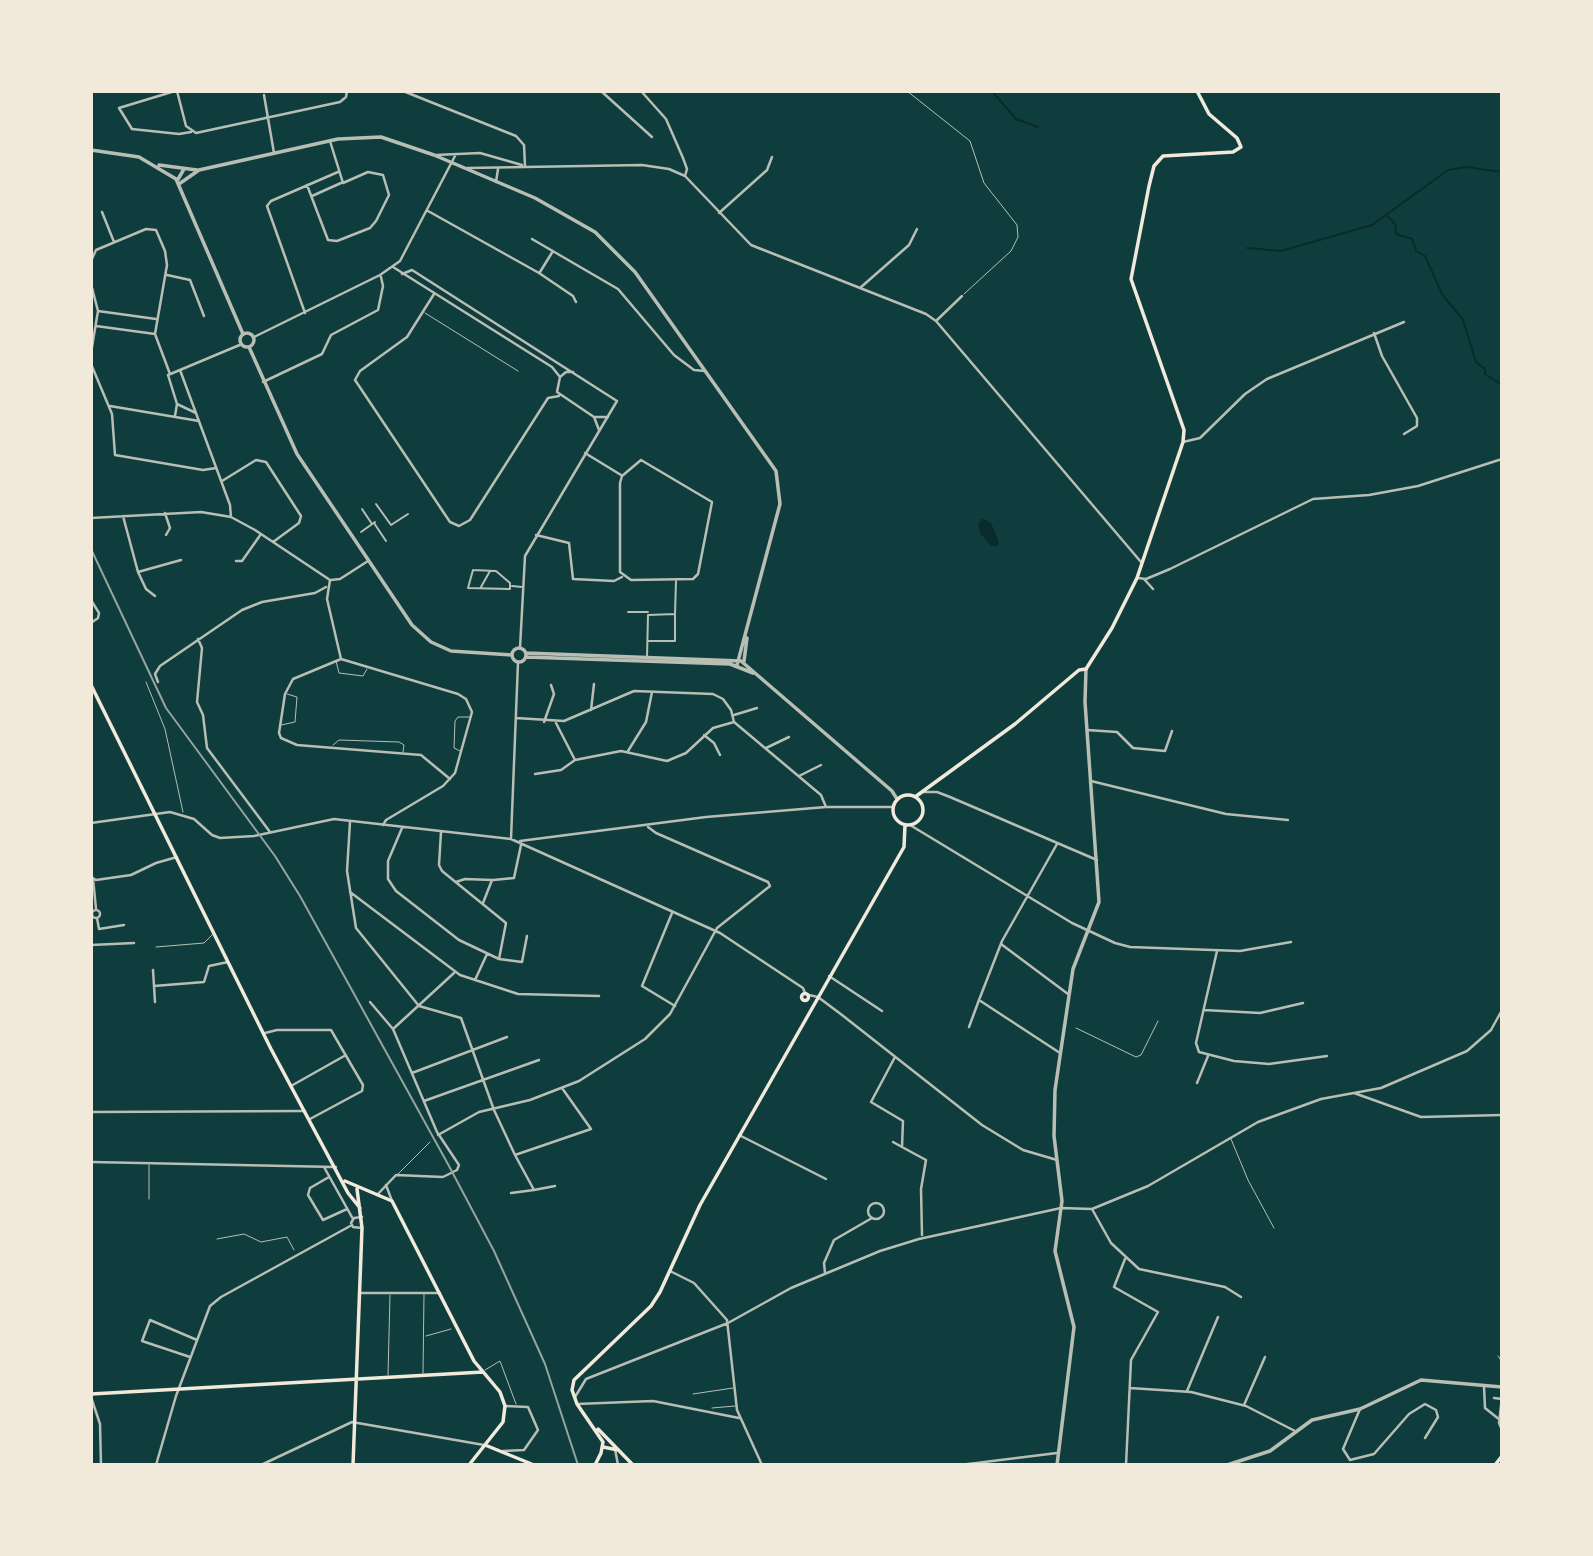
<!DOCTYPE html>
<html>
<head>
<meta charset="utf-8">
<style>
  body { margin:0 }
  #map { position:relative; width:1593px; height:1556px; overflow:hidden; background:#0f3d3e; font-family:Mulish,sans-serif }
  canvas { display:block }
  .frame { position:absolute; inset:0; border:93px solid #f1e9da; pointer-events:none }
</style>
</head>
<body>
<div id="map">
<canvas width="1593" height="1556"></canvas>
<div class="frame"></div>
</div>
<script>
const ctx = document.querySelector('canvas').getContext('2d');
ctx.lineJoin = 'round';
function fillPath(path, color) {
  ctx.fillStyle = color;
  ctx.fill(path, 'evenodd');
}
function poly(rows) {
  const path = new Path2D();
  for (const r of rows) {
    if (r.length === 3) {
      path.moveTo(r[0] + r[2], r[1]);
      path.arc(r[0], r[1], r[2], 0, 2 * Math.PI);
      continue;
    }
    path.moveTo(r[0], r[1]);
    for (let i = 2; i < r.length; i += 2) path.lineTo(r[i], r[i + 1]);
  }
  return path;
}
function stroke(path, color, width, dash) {
  ctx.strokeStyle = color;
  ctx.lineWidth = width;
  ctx.lineCap = dash ? 'butt' : 'round';
  ctx.setLineDash(dash || []);
  ctx.stroke(path);
}
const water = poly([
  [982,518,991,523,999,542,997,546,991,546,980,533,978,524]
]);
const stream = poly([
  [992,91,1016,119,1038,127],
  [1387,216,1395,224,1396,234,1412,239,1416,251,1425,256,1442,294,1463,320,1476,362,1485,369,1485,374,1502,385],
  [1247,248,1281,251,1372,225,1448,170,1466,167,1502,172]
]);
const service = poly([
  [907,91,970,141,984,183,1017,225,1018,237,1011,251,964,294],
  [425,313,518,371],
  [336,661,339,673,363,676,367,669],
  [146,682,165,729,183,812],
  [281,725,295,722,297,697,287,694],
  [333,745,339,740,399,742,404,745,403,752],
  [460,751,454,748,455,721,458,717,469,717],
  [156,947,204,943,212,935],
  [1076,1028,1136,1057,1141,1055,1158,1021],
  [1231,1139,1248,1180,1274,1228],
  [398,1174,430,1142],
  [149,1199,149,1165],
  [217,1239,244,1234,261,1242,287,1237,294,1250],
  [426,1336,451,1329],
  [1498,1356,1502,1362],
  [485,1370,500,1361,516,1404],
  [423,1373,424,1294],
  [388,1375,390,1295],
  [693,1394,733,1388],
  [712,1408,735,1406]
]);
const pedestrian = poly([
  [376,504,391,525,408,514],
  [362,509,372,524],
  [374,523,386,541],
  [361,532,375,522],
  [473,570,496,571,510,583,510,589,468,588,473,570],
  [512,586,522,587],
  [481,587,490,571],
  [628,612,648,612],
  [648,641,675,641,675,615],
  [647,657,648,615,675,614,676,581]
]);
const minor = poly([
  [175,91,119,108,132,129,179,134,191,132],
  [177,91,186,126,196,133,340,102,346,97,347,91],
  [403,91,516,136,524,145,525,166],
  [601,91,652,137],
  [641,91,666,119,683,158,687,169,685,176],
  [264,95,274,153],
  [436,155,480,153,522,165],
  [467,168,642,165,669,169,685,176,751,245,926,314,936,321,1141,562],
  [496,182,498,169],
  [307,185,328,240,337,241,370,228,376,221,389,195,383,175,368,172,343,183,330,141],
  [312,196,341,183],
  [428,211,539,273,573,296,576,302],
  [102,212,114,242],
  [719,213,767,170,772,157],
  [532,239,618,289,674,355,694,370,705,371],
  [91,261,96,250,146,229,156,230,165,251,167,265,155,334,170,374],
  [393,267,552,367,560,377],
  [540,272,553,251],
  [402,274,412,270,617,401,525,556,520,648],
  [167,275,190,280,204,316],
  [91,284,98,311,91,353],
  [860,288,909,245,917,229],
  [434,294,407,337,360,371,355,380,450,522,459,526,470,520,548,398,559,396],
  [98,311,156,319],
  [305,313,267,206,271,201,338,172],
  [936,321,962,296],
  [96,326,155,334],
  [1374,333,1382,356,1417,418,1417,426,1404,434],
  [254,337,380,275,400,261,456,154],
  [91,364,112,414,115,455,203,470,216,468],
  [180,370,230,505,231,517],
  [573,372,566,372,560,377,557,392,594,417,599,430],
  [263,382,322,354,331,335,378,310,383,286,381,277],
  [177,404,196,413],
  [110,406,199,421],
  [175,416,177,404,168,375,242,344],
  [594,417,608,417],
  [1183,442,1200,438,1245,394,1267,379,1404,322],
  [585,453,621,475],
  [641,460,712,502,698,574,693,579,631,580,620,572,620,483,622,476,641,460],
  [222,481,256,460,266,462,301,516,299,523,273,542],
  [165,513,170,528,166,535],
  [123,516,138,572,146,589,155,596],
  [91,518,201,512,231,517,255,530,330,580],
  [536,535,569,543,573,579,614,581,622,577],
  [236,561,242,561,261,534],
  [138,572,181,560],
  [1138,578,1146,579,1170,569,1313,499,1369,495,1418,486,1502,459],
  [1144,579,1153,589],
  [330,580,327,599,341,659,458,694,466,699,472,712,455,773,443,786,386,820,383,825],
  [331,580,340,579,368,561],
  [91,600,99,613,98,618,91,623],
  [198,639,202,648,197,702,203,715,207,748,270,832],
  [341,659,293,679,285,694,279,733,281,738,297,745,421,755,450,779],
  [158,682,155,674,160,666,242,610,262,602,315,593,326,587],
  [591,710,594,684],
  [734,715,757,708],
  [516,718,564,721,634,691,713,694,723,699,731,710,734,722,821,795,826,807],
  [544,722,554,694,551,685],
  [556,723,575,760,621,751,667,761,686,753,713,728,734,722],
  [1087,730,1117,732,1133,748,1165,751,1172,731],
  [704,735,714,743,720,755],
  [766,748,789,737],
  [628,751,646,722,652,692],
  [535,774,561,770,575,760],
  [799,776,821,765],
  [1091,781,1226,814,1288,820],
  [922,792,937,792,950,797,1097,860],
  [350,822,347,871,356,928,419,1006,461,1018,494,1110,515,1155,591,1129,562,1088],
  [91,823,170,812,194,819,212,835,220,838,254,836,334,819,511,839,720,933,803,988,805,993],
  [910,825,1072,923,1115,943,1130,947,1240,951,1291,942],
  [402,828,388,861,388,879,396,891,459,940,499,959,522,962,527,936],
  [441,832,439,865,442,871,506,923,499,959],
  [511,839,518,662],
  [520,841,706,817,826,807,892,807],
  [1057,844,1002,941,979,1000,1060,1053],
  [91,877,96,880,131,875,156,863,177,857],
  [93,878,96,909],
  [493,880,514,878,521,845],
  [456,882,465,879,492,880,483,903],
  [350,892,460,975,518,994,599,996],
  [96,914,4],
  [672,913,642,986,675,1006],
  [97,918,99,929,124,925],
  [1001,944,1068,994],
  [91,945,134,943],
  [1217,951,1196,1043,1199,1052,1234,1061,1269,1064,1327,1056],
  [153,970,154,986,204,982,209,966,228,962],
  [829,976,882,1011],
  [475,980,487,954],
  [154,986,155,1002],
  [809,995,818,997,842,1015,982,1125,1023,1150,1057,1160],
  [370,1002,393,1029,437,1132,459,1165,457,1170,443,1177,396,1175,377,1195],
  [1204,1010,1260,1013,1303,1003],
  [969,1027,979,1000],
  [393,1029,454,973],
  [265,1033,277,1030,331,1030,363,1085,362,1091,310,1119],
  [895,1057,871,1102,903,1121,902,1147,926,1160,921,1189,922,1235],
  [412,1073,507,1037],
  [1197,1083,1208,1056],
  [291,1086,346,1055],
  [1354,1093,1421,1117,1502,1115],
  [424,1101,539,1060],
  [91,1112,305,1111],
  [438,1135,479,1112,530,1100,579,1081,645,1039,670,1014,717,928,770,886,768,882,656,833,648,827],
  [739,1135,826,1179],
  [893,1142,902,1147],
  [515,1155,534,1190,555,1186],
  [91,1162,336,1167],
  [324,1167,353,1219],
  [329,1177,310,1188,308,1195,323,1220,347,1209],
  [386,1185,392,1201],
  [511,1193,534,1190],
  [876,1211,8],
  [1092,1209,1111,1243,1139,1269,1225,1287,1241,1297],
  [362,1228,353,1227,351,1223,354,1218,362,1217],
  [1125,1259,1114,1287,1158,1312,1131,1360,1126,1465],
  [670,1271,694,1283,727,1320,737,1410,762,1465],
  [825,1273,824,1263,834,1240,872,1218],
  [359,1293,440,1293],
  [190,1357,142,1341,150,1320,197,1340],
  [1484,1386,1485,1408,1500,1420],
  [1130,1388,1191,1392,1246,1406,1295,1431],
  [1187,1391,1218,1317],
  [91,1397,100,1424,101,1465],
  [575,1397,586,1379,728,1323,791,1288,880,1251,919,1239,1061,1208,1092,1209,1148,1186,1258,1122,1321,1099,1381,1088,1467,1051,1491,1030,1502,1010],
  [1502,1397,1499,1423,1502,1430],
  [1494,1398,1502,1399],
  [577,1404,653,1401,739,1418],
  [1244,1405,1265,1357],
  [1360,1409,1343,1449,1350,1460,1374,1454,1409,1414,1425,1404,1436,1410,1438,1417,1425,1438],
  [615,1449,618,1465],
  [503,1451,524,1450,538,1430,528,1407,505,1406],
  [156,1465,176,1396,210,1306,221,1297,352,1225],
  [261,1465,352,1422,484,1445],
  [960,1465,1057,1453]
]);
const tertiary = poly([
  [91,150,139,157,176,179,243,334],
  [159,165,197,170],
  [177,181,184,169],
  [179,184,199,170,338,139,381,137,434,155,535,198,595,232,635,272,776,471,780,504,737,665],
  [247,340,7],
  [249,347,297,454,412,625,431,642,451,651,512,655],
  [519,655,7],
  [526,653,741,661,892,791,897,799],
  [526,657,730,664,753,673],
  [744,661,747,638],
  [1057,1465,1074,1327,1055,1251,1062,1201,1054,1136,1055,1090,1073,969,1099,902,1085,702,1086,669],
  [1227,1465,1270,1451,1312,1420,1360,1409,1421,1380,1502,1387]
]);
const secondary = poly([
  [91,685,271,1049,348,1193,360,1208],
  [908,810,15],
  [915,797,1015,724,1079,670,1086,669,1112,628,1137,578,1183,442,1184,430,1131,279,1149,186,1154,166,1163,156,1233,152,1241,147,1237,138,1209,114,1197,91],
  [805,997,3.5],
  [345,1181,392,1201,474,1361,500,1392,505,1406,503,1422,469,1465],
  [91,1394,483,1372],
  [598,1429,633,1465],
  [485,1445,534,1465],
  [603,1447,618,1450],
  [353,1465,362,1228,357,1189],
  [595,1465,601,1453,603,1442,577,1404,572,1390,574,1380,651,1306,660,1292,700,1205,904,847,905,825],
  [1495,1465,1502,1456]
]);
const rail = poly([
  [91,549,166,708,275,856,300,896,449,1166,494,1251,545,1364,578,1465]
]);
fillPath(water, '#0a2a2b');
stroke(stream, '#0a2a2b', 2);
stroke(service, '#b8beb3', 1);
stroke(pedestrian, '#b8beb3', 2);
stroke(minor, '#b8beb3', 2.5);
stroke(tertiary, '#b8beb3', 3.5);
stroke(secondary, '#f1e9da', 3.5);
stroke(rail, '#97a49c', 2);
</script>
</body>
</html>
